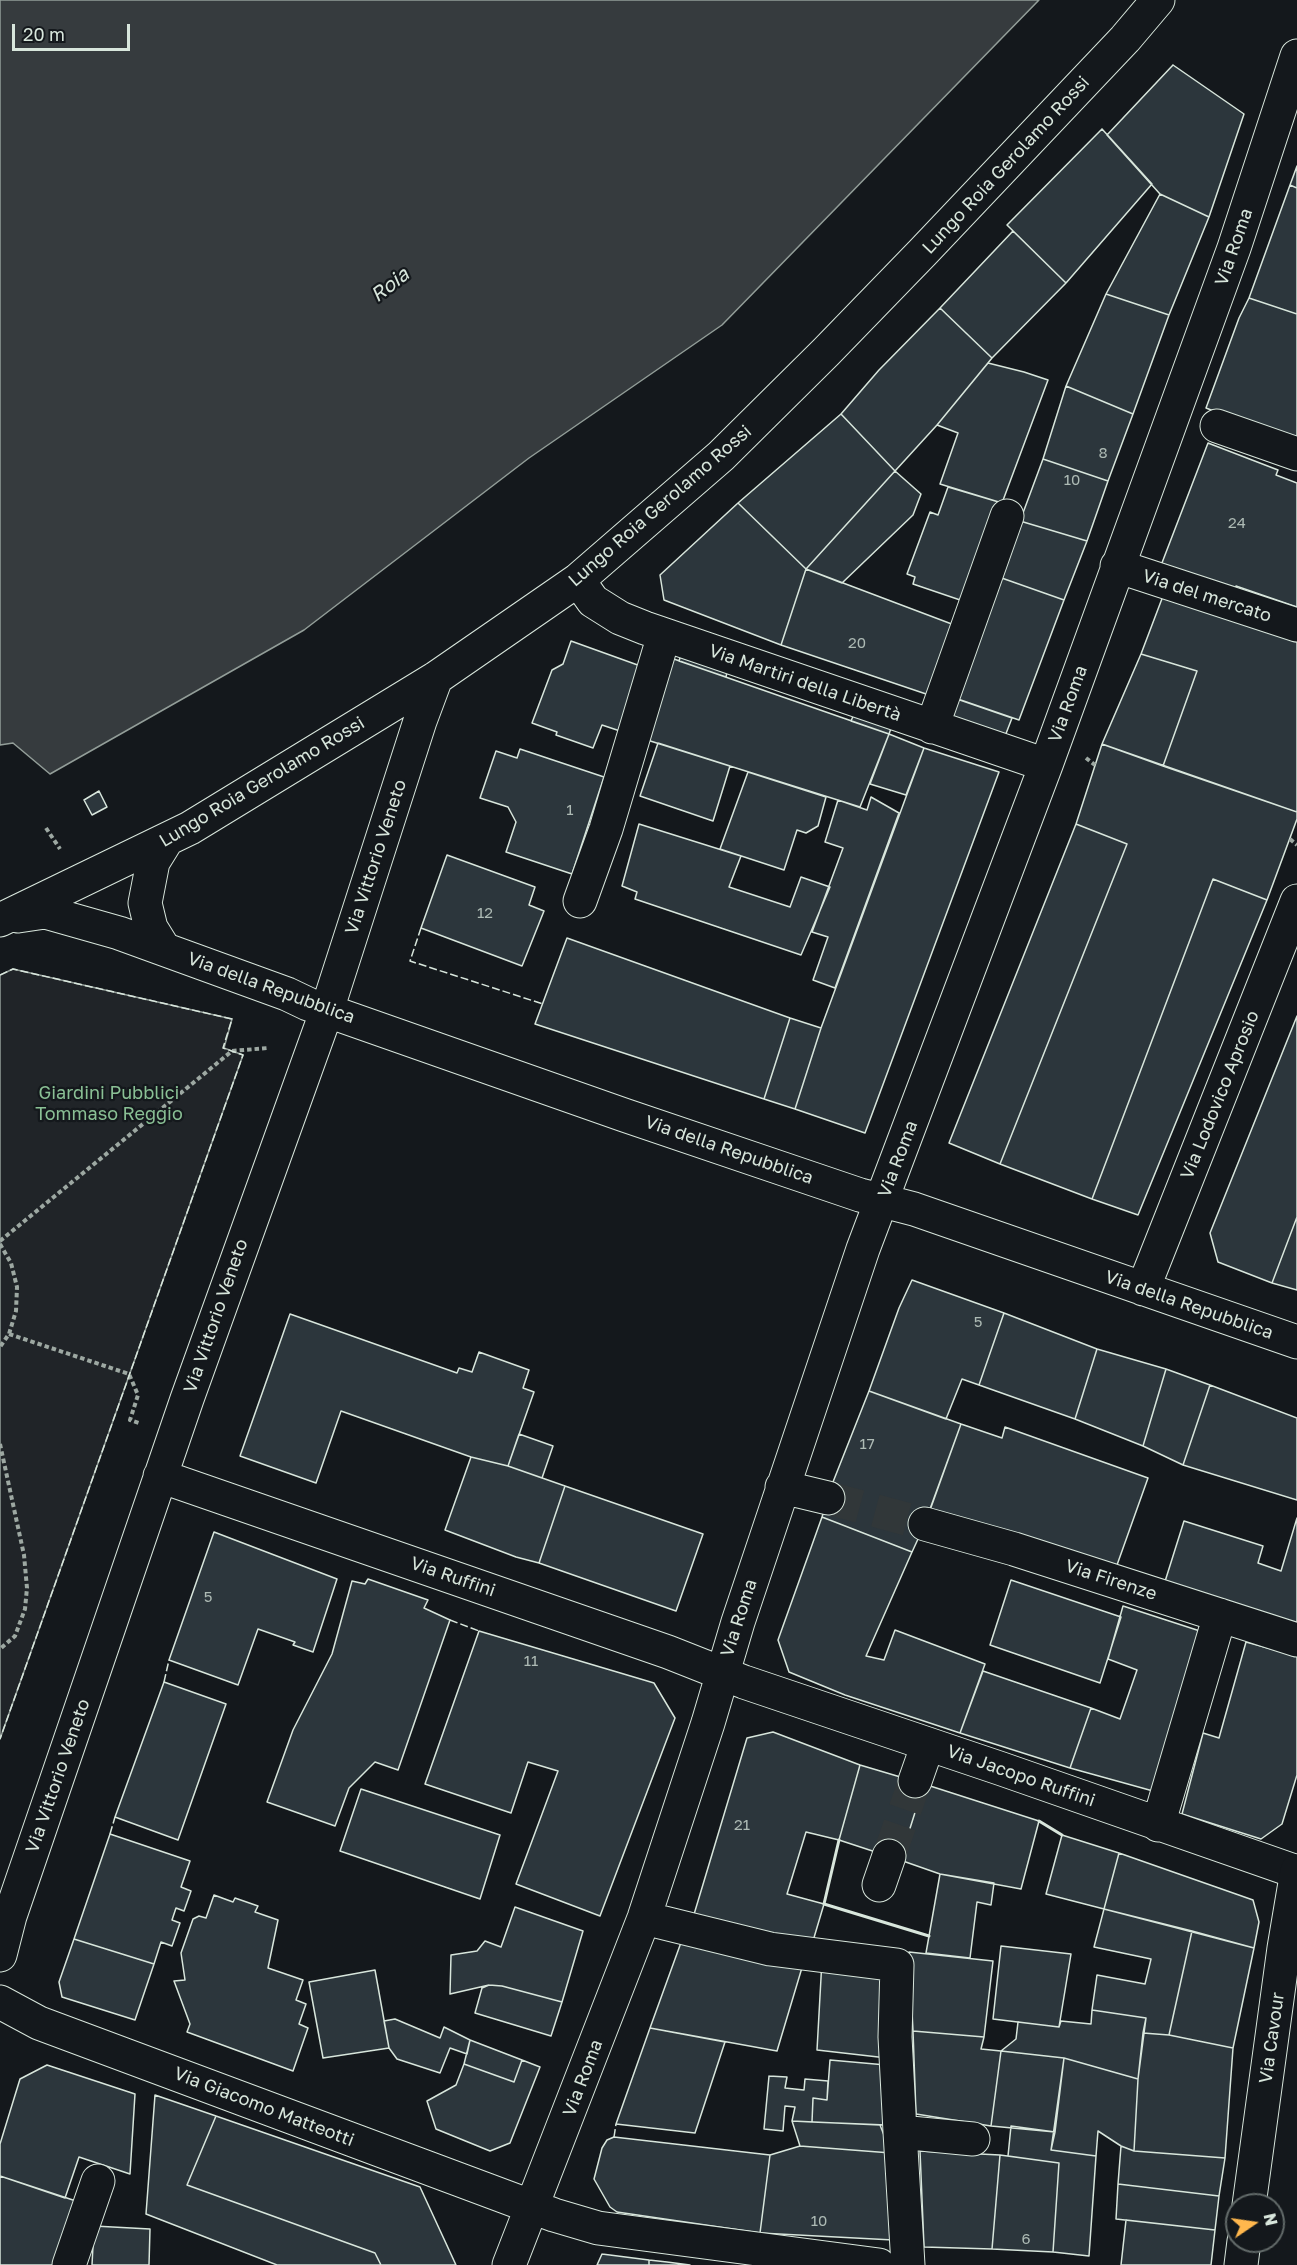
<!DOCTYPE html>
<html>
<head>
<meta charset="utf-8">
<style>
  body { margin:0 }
  #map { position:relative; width:1297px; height:2265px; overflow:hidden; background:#14181c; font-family:"Golos Text",sans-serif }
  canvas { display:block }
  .north { position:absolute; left:1225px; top:2193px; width:60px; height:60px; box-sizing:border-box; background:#14181c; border:2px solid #626a69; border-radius:50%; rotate:77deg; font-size:16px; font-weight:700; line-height:24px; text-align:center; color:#d8e6dc }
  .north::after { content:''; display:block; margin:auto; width:21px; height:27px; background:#ffb74d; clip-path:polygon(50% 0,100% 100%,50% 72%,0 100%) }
  .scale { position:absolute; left:12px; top:24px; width:118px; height:27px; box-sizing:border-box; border:3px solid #d8e6dc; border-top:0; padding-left:8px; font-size:18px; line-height:21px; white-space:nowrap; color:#d8e6dc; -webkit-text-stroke:4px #14181c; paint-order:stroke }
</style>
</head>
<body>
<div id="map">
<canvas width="1297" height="2265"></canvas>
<div class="north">N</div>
<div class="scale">20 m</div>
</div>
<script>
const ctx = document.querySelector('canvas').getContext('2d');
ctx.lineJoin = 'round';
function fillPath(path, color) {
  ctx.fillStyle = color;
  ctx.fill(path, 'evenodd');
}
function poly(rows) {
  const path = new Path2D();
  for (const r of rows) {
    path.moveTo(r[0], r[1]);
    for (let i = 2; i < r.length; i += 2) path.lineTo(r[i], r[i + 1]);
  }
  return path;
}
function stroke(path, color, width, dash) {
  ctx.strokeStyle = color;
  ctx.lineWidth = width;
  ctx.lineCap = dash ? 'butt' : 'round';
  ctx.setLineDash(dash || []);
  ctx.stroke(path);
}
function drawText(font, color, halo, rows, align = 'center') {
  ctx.font = font + ' "Golos Text",sans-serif';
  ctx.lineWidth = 4.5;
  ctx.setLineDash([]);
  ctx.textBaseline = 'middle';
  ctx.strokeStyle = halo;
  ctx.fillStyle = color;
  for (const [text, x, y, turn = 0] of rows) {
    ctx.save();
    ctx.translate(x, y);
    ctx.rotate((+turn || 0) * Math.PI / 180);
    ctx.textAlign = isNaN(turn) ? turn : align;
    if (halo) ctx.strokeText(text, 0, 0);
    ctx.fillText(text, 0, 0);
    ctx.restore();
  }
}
const green = poly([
  [13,969,232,1019,224,1048,243,1055,0,1739,0,975,13,969]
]);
const water = poly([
  [0,0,1039,0,722,325,529,458,304,630,50,774,13,743,0,745,0,0]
]);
const building = poly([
  [1173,65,1244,114,1209,217,1160,194,1107,135,1173,65],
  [1102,129,1152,184,1066,283,1007,225,1102,129],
  [1297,166,1297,188,1290,185,1297,166],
  [1290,185,1297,188,1297,314,1249,298,1290,185],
  [1160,194,1209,217,1169,315,1106,294,1160,194],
  [1013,231,1066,283,992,358,940,308,1013,231],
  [1106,294,1169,315,1133,414,1066,386,1106,294],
  [1249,298,1297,314,1297,444,1206,408,1239,318,1249,298],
  [940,308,992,358,937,425,895,471,841,414,879,370,940,308],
  [988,363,1024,372,1048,380,1002,503,940,484,958,433,937,425,988,363],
  [1066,386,1133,414,1108,481,1043,459,1066,386],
  [841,414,895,471,806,569,738,503,841,414],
  [1208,443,1278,470,1276,475,1297,483,1297,607,1236,586,1233,593,1160,568,1208,443],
  [1043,459,1108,481,1087,541,1020,521,1043,459],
  [895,471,921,494,913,515,842,583,806,569,895,471],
  [948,487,1002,503,966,602,913,584,915,577,907,574,930,512,938,515,948,487],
  [738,503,806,569,781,645,664,600,660,575,738,503],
  [1020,521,1087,541,1064,600,996,576,1020,521],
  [806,569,957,626,932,696,781,645,806,569],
  [996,576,1064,600,1019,720,952,697,996,576],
  [1163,596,1297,642,1297,812,1163,766,1197,671,1141,654,1163,596],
  [571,641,646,668,623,732,602,725,593,748,556,735,557,732,532,723,552,670,563,664,571,641],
  [683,648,729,663,726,677,679,661,683,648],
  [1141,654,1197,671,1163,766,1102,744,1141,654],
  [671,658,889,734,860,807,644,739,671,658],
  [957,699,1012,718,1002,744,948,725,957,699],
  [857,707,894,720,889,734,851,721,857,707],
  [889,734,924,748,906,795,870,784,889,734],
  [658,743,730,766,713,821,640,796,658,743],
  [1102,744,1297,812,1297,819,1267,900,1213,879,1092,1199,1000,1164,1127,844,1076,824,1102,744],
  [924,748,999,772,865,1133,795,1109,821,1028,924,748],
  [520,749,604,777,572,874,506,852,516,822,508,807,480,798,496,751,517,758,520,749],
  [748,772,826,797,818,826,806,833,797,830,784,870,720,849,748,772],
  [99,791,107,807,92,815,84,800,99,791],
  [871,797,899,813,835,988,813,980,828,937,812,932,843,848,825,842,838,800,867,810,871,797],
  [639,824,741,856,729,887,790,907,801,877,830,887,801,955,635,899,637,892,622,886,639,824],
  [1076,824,1127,844,1000,1164,949,1143,1076,824],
  [447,855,535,887,529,905,544,911,522,966,421,928,447,855],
  [1213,879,1267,900,1138,1215,1092,1199,1213,879],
  [567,938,790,1018,764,1099,535,1024,567,938],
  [1297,1016,1297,1217,1272,1283,1218,1262,1210,1233,1297,1016],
  [790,1018,821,1028,795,1109,764,1099,790,1018],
  [1297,1217,1297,1290,1272,1283,1297,1217],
  [912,1280,1004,1313,979,1385,962,1379,946,1419,869,1391,899,1308,912,1280],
  [1004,1313,1097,1349,1075,1419,979,1385,1004,1313],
  [290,1314,457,1373,459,1368,472,1372,479,1352,529,1370,523,1388,534,1392,508,1466,471,1457,341,1411,316,1483,240,1456,290,1314],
  [1097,1349,1166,1369,1143,1446,1075,1419,1097,1349],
  [1166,1369,1210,1385,1183,1465,1143,1446,1166,1369],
  [1210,1385,1297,1418,1297,1500,1183,1465,1210,1385],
  [869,1391,961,1424,925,1524,912,1552,822,1517,833,1482,869,1391],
  [961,1424,1002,1438,1005,1427,1148,1478,1117,1565,930,1509,961,1424],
  [519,1434,553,1446,542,1478,508,1466,519,1434],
  [471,1457,508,1466,565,1486,539,1563,516,1557,445,1530,471,1457],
  [565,1486,703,1534,676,1611,539,1563,565,1486],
  [822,1517,912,1552,866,1656,884,1660,895,1630,985,1664,960,1733,845,1695,789,1672,778,1640,822,1517],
  [1297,1518,1297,1634,1162,1591,1184,1521,1263,1546,1258,1563,1281,1571,1297,1518],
  [214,1532,337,1579,313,1652,293,1645,295,1642,258,1629,238,1685,169,1660,214,1532],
  [368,1579,428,1600,424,1608,450,1620,398,1770,375,1762,349,1788,335,1826,267,1802,293,1730,332,1654,352,1581,365,1584,368,1579],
  [1011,1580,1121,1617,1100,1683,990,1645,1011,1580],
  [1123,1606,1203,1632,1153,1791,1070,1768,1091,1708,1120,1719,1137,1670,1108,1659,1123,1606],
  [479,1631,654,1683,675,1718,600,1916,516,1884,558,1771,528,1762,511,1813,425,1784,479,1631],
  [1246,1642,1297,1656,1297,1775,1282,1824,1261,1839,1182,1814,1203,1733,1219,1738,1246,1642],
  [983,1671,1091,1708,1070,1768,960,1733,983,1671],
  [164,1682,226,1704,178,1840,115,1817,164,1682],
  [773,1732,860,1765,839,1840,806,1832,787,1894,824,1904,810,1951,692,1921,747,1738,773,1732],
  [860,1765,924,1784,900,1860,839,1840,860,1765],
  [924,1784,1039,1821,1021,1889,940,1874,900,1860,924,1784],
  [361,1789,500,1835,480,1899,340,1851,361,1789],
  [110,1834,190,1861,181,1887,191,1891,184,1911,176,1908,172,1920,180,1923,172,1946,161,1942,154,1964,74,1939,110,1834],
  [1062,1835,1119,1853,1104,1909,1046,1894,1062,1835],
  [1119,1853,1253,1900,1259,1922,1254,1948,1104,1909,1119,1853],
  [940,1874,994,1883,991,1905,977,1902,970,1958,926,1953,940,1874],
  [214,1895,233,1902,235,1898,258,1906,255,1912,278,1920,268,1968,303,1980,296,2000,306,2004,299,2024,308,2028,293,2071,187,2032,190,2024,174,1981,185,1980,181,1953,193,1919,199,1916,206,1918,214,1895],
  [515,1907,583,1931,562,2002,502,1986,489,1985,450,1994,451,1955,477,1951,485,1941,501,1947,515,1907],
  [1104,1909,1192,1931,1169,2035,1143,2033,1146,2018,1092,2010,1097,1975,1145,1984,1151,1959,1094,1947,1104,1909],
  [1192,1931,1254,1948,1233,2048,1169,2035,1192,1931],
  [683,1937,804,1961,777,2051,650,2028,683,1937],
  [74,1939,154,1964,135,2020,62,1997,59,1982,74,1939],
  [1001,1946,1071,1954,1059,2027,993,2019,1001,1946],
  [909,1952,993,1961,984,2037,913,2031,909,1952],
  [822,1960,890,1972,887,2058,817,2050,822,1960],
  [375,1970,389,2048,323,2058,309,1982,375,1970],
  [489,1985,502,1986,562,2002,551,2036,475,2013,482,1988,489,1985],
  [1092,2010,1146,2018,1138,2079,1064,2058,1001,2051,1016,2039,1018,2022,1059,2027,1061,2021,1091,2024,1092,2010],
  [395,2019,440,2038,444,2027,470,2040,467,2054,450,2048,440,2073,397,2059,389,2048,384,2021,395,2019],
  [650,2028,725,2042,695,2133,616,2124,650,2028],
  [913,2031,984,2037,981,2049,1001,2051,991,2126,916,2114,913,2031],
  [1143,2033,1169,2035,1233,2048,1225,2158,1134,2151,1138,2079,1143,2033],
  [470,2040,522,2060,514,2082,464,2064,470,2040],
  [1001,2051,1064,2058,1055,2132,991,2126,1001,2051],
  [1064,2058,1138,2079,1134,2151,1121,2146,1098,2131,1096,2156,1051,2150,1064,2058],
  [522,2060,540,2067,510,2143,490,2151,436,2129,427,2101,456,2085,464,2064,514,2082,522,2060],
  [830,2060,886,2065,886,2125,812,2122,813,2098,827,2100,830,2060],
  [47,2065,135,2094,130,2174,79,2157,65,2198,0,2176,0,2144,20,2079,47,2065],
  [769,2076,787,2077,785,2088,804,2090,805,2079,828,2081,827,2100,813,2098,812,2122,792,2121,795,2107,785,2106,783,2131,764,2129,769,2076],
  [155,2095,216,2116,187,2185,375,2253,381,2265,277,2265,146,2214,155,2095],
  [216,2116,420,2187,456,2265,381,2265,375,2253,187,2185,216,2116],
  [792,2121,880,2125,891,2153,800,2146,792,2121],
  [1011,2126,1055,2132,1051,2150,1096,2156,1089,2256,1053,2252,1059,2163,1008,2156,1011,2126],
  [614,2137,770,2155,760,2233,617,2212,610,2207,594,2179,602,2148,607,2140,614,2137],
  [800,2146,891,2153,893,2240,760,2233,770,2155,800,2146],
  [1121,2146,1134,2151,1225,2158,1219,2196,1118,2184,1121,2146],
  [920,2151,1000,2155,992,2249,924,2247,920,2151],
  [1000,2155,1059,2163,1053,2252,992,2249,1000,2155],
  [0,2176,82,2203,60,2265,0,2265,0,2176],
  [1118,2184,1219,2196,1215,2230,1116,2219,1118,2184],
  [1126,2220,1215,2230,1211,2265,1121,2265,1126,2220],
  [94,2226,150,2229,149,2265,92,2265,94,2226],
  [602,2254,649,2260,649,2265,597,2265,602,2254],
  [649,2260,667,2262,690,2265,649,2265,649,2260]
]);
const minorTunnel = poly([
  [828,1498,925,1524],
  [889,1856,915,1781]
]);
const path = poly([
  [1086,758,1095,765],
  [46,828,60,849],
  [1290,839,1297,845],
  [0,1241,232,1051,268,1048],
  [0,1244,11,1263,17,1287,16,1311,9,1334,0,1347],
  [9,1334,129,1374,138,1395,130,1420,139,1423],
  [0,1444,24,1555,27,1588,25,1609,15,1636,0,1649]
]);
const minor = poly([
  [1217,426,1297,454],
  [1117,566,1297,625],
  [578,580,593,601,620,618,645,628,1046,765],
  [932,727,1007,516],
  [580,901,606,829,664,635],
  [18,916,45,912,119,933,287,994,308,1004,624,1115,860,1195,914,1209,1297,1342],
  [0,920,190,828,436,678,578,580,721,456,826,352,923,252,1125,39,1158,0],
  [164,949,151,928,145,903,153,862,166,841],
  [1143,1289,1297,901],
  [160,1476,668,1652,744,1682,1002,1769,1297,1872],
  [782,1487,828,1498],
  [925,1524,1014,1549,1297,1640],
  [915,1781,928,1744],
  [1158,1825,1220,1615],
  [879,1885,889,1856],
  [644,1918,770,1949,897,1965,895,2037,900,2132],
  [0,1955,10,1916,187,1399,327,1010,420,721,436,678],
  [0,2002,39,2023,554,2215,598,2228,879,2265],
  [69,2265,98,2181],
  [509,2265,644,1918,708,1723,738,1622,863,1249,1046,765,1234,248,1297,56],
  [908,2265,900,2132,973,2139]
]);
const major = poly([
  [1249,2205,1284,1948,1297,1871],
  [1241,2265,1244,2241]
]);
const fence = poly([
  [421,928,410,961,543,1004],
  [0,975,13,969,232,1019,223,1048,243,1055,0,1739],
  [450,1620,479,1631],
  [164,1682,169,1660],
  [110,1834,115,1817],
  [614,2137,616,2124]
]);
const wall = poly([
  [1039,1821,1062,1835],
  [839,1840,824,1904,929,1936]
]);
const numberNames = [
  ["8",1103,453],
  ["10",1072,480],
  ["24",1237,523],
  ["20",857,643],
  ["1",570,810],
  ["12",485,913],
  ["5",978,1322],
  ["17",867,1444],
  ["5",208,1597],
  ["11",531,1661],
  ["21",742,1825],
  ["10",819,2221],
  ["6",1026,2239]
];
const streetNames = [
  ["Lungo Roia Gerolamo Rossi",1006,165,-47],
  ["Via Roma",1234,247,-71],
  ["Lungo Roia Gerolamo Rossi",660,506,-41],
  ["Via del mercato",1207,596,18],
  ["Via Martiri della Libertà",805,683,19],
  ["Via Roma",1068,704,-70],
  ["Lungo Roia Gerolamo Rossi",262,782,-31],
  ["Via Vittorio Veneto",376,857,-72],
  ["Via della Repubblica",271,988,20],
  ["Via Lodovico Aprosio",1220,1095,-68],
  ["Via della Repubblica",729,1150,19],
  ["Via Roma",898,1159,-69],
  ["Via della Repubblica",1189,1305,19],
  ["Via Vittorio Veneto",216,1316,-71],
  ["Via Ruffini",453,1577,19],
  ["Via Firenze",1111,1580,18],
  ["Via Roma",739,1618,-72],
  ["Via Vittorio Veneto",58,1776,-71],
  ["Via Jacopo Ruffini",1021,1776,19],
  ["Via Cavour",1272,2038,-82],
  ["Via Roma",583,2078,-69],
  ["Via Giacomo Matteotti",264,2107,21]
];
const parkNames = [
  ["Giardini Pubblici",109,1093],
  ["Tommaso Reggio",109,1114]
];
const waterNames = [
  ["Roia",390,285,-38]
];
fillPath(green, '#202428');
stroke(green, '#939e99', 1.5);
fillPath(water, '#363b3e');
stroke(water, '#939e99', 1.5);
fillPath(building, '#2c363c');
stroke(building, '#d8e6dc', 1.5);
stroke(minorTunnel, '#313739', 33, [33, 16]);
stroke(minor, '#d8e6dc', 35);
stroke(major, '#d8e6dc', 35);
stroke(path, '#9da8a2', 4, [4.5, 3]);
stroke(minor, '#14181c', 33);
stroke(major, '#14181c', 33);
stroke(fence, '#d8e6dc', 1.5, [8, 3]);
stroke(wall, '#d8e6dc', 3);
drawText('15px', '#adbab4', null, numberNames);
drawText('18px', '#d8e6dc', '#14181c', streetNames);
drawText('18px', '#8ac095', '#14181c', parkNames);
drawText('italic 20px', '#d8e6dc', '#14181c', waterNames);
</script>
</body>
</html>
